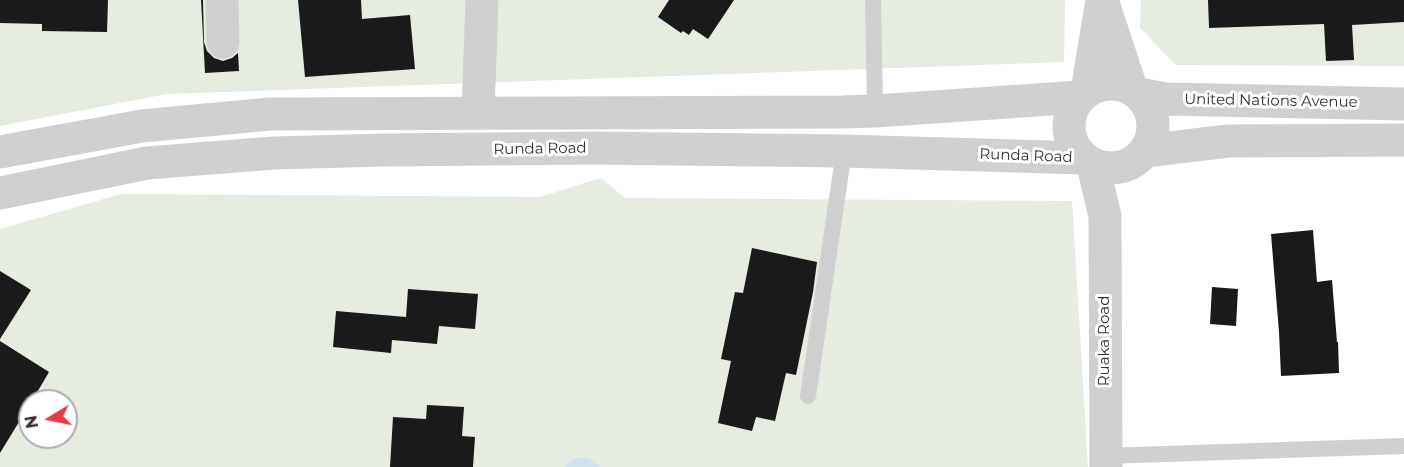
<!DOCTYPE html>
<html>
<head>
<meta charset="utf-8">
<style>
  body { margin:0 }
  #map { position:relative; width:1404px; height:467px; overflow:hidden; background:#fff; font-family:Montserrat,sans-serif }
  canvas { display:block }
  .north { position:absolute; left:18px; top:389px; width:60px; height:60px; box-sizing:border-box; background:#fff; border:2px solid #adadad; border-radius:50%; rotate:260deg; font-size:16px; font-weight:700; line-height:24px; text-align:center; color:#333 }
  .north::after { content:''; display:block; margin:auto; width:21px; height:27px; background:#e63946; clip-path:polygon(50% 0,100% 100%,50% 72%,0 100%) }
</style>
</head>
<body>
<div id="map">
<canvas width="1404" height="467"></canvas>
<div class="north">N</div>
</div>
<script>
const ctx = document.querySelector('canvas').getContext('2d');
ctx.lineJoin = 'round';
function fillPath(path, color) {
  ctx.fillStyle = color;
  ctx.fill(path, 'evenodd');
}
function poly(rows) {
  const path = new Path2D();
  for (const r of rows) {
    if (r.length === 3) {
      path.moveTo(r[0] + r[2], r[1]);
      path.arc(r[0], r[1], r[2], 0, 2 * Math.PI);
      continue;
    }
    path.moveTo(r[0], r[1]);
    for (let i = 2; i < r.length; i += 2) path.lineTo(r[i], r[i + 1]);
  }
  return path;
}
function stroke(path, color, width, dash) {
  ctx.strokeStyle = color;
  ctx.lineWidth = width;
  ctx.lineCap = dash ? 'butt' : 'round';
  ctx.setLineDash(dash || []);
  ctx.stroke(path);
}
function drawText(font, color, halo, rows, align = 'center') {
  ctx.font = font + ' Montserrat,sans-serif';
  ctx.lineWidth = 6;
  ctx.setLineDash([]);
  ctx.textBaseline = 'middle';
  ctx.strokeStyle = halo;
  ctx.fillStyle = color;
  for (const [text, x, y, turn = 0] of rows) {
    ctx.save();
    ctx.translate(x, y);
    ctx.rotate((+turn || 0) * Math.PI / 180);
    ctx.textAlign = isNaN(turn) ? turn : align;
    if (halo) ctx.strokeText(text, 0, 0);
    ctx.fillText(text, 0, 0);
    ctx.restore();
  }
}
const green = poly([
  [0,0,1065,0,1064,62,167,94,0,126],
  [1141,0,1404,0,1404,66,1176,65,1140,28],
  [601,178,625,198,1072,201,1088,467,0,467,0,229,121,194,540,197],
  [30,401,66,401,66,437,30,437]
]);
const water = poly([
  [581,457,590,459,600,467,565,467,572,460]
]);
const building = poly([
  [0,0,108,0,107,32,42,31,42,24,0,23],
  [201,0,203,0,204,42,207,51,214,58,223,61,232,58,238,53,239,71,205,73],
  [298,0,361,0,362,19,410,15,415,69,305,77],
  [669,0,734,0,708,39,693,29,689,35,683,31,681,33,658,17],
  [1208,0,1404,0,1404,22,1352,25,1354,60,1326,61,1324,24,1209,28],
  [1313,230,1317,282,1332,280,1337,342,1338,342,1339,373,1281,376,1279,332,1271,234],
  [752,248,817,262,813,292,796,375,786,373,775,421,756,417,752,431,718,423,731,361,721,359,735,292,743,293],
  [0,271,31,290,0,339],
  [1212,287,1238,289,1236,326,1210,324],
  [408,289,478,294,475,329,439,326,437,344,392,340,391,353,333,347,336,311,406,317],
  [0,341,49,372,32,401,30,401,30,404,0,453],
  [427,405,464,407,462,436,475,437,473,467,390,467,393,417,426,419]
]);
const service = poly([
  [873,0,875,111],
  [808,396,844,151],
  [1105,456,1404,446]
]);
const minor = poly([
  [222,0,223,42],
  [478,113,482,0]
]);
const tertiary = poly([
  [1102,0,1131,88],
  [1111,126,42],
  [1087,91,1101,6],
  [1139,94,1166,99,1404,104],
  [1145,151,1228,141,1404,140],
  [0,152,142,126,270,114,843,112,875,111,1080,97],
  [1093,165,1105,216,1106,467],
  [0,193,147,163,274,153,384,150,593,148,844,151,1083,158]
]);
const streetNames = [
  ["United Nations Avenue",1271,101,1],
  ["Runda Road",540,149,-1],
  ["Runda Road",1026,156,2],
  ["Ruaka Road",1105,341,-90]
];
fillPath(green, '#e6ecdf');
fillPath(water, '#cfe2ee');
fillPath(building, '#1a1a1a');
stroke(service, '#d0d0d0', 16);
stroke(minor, '#d0d0d0', 33);
stroke(tertiary, '#d0d0d0', 33);
drawText('15px', '#333', '#fff', streetNames);
</script>
</body>
</html>
